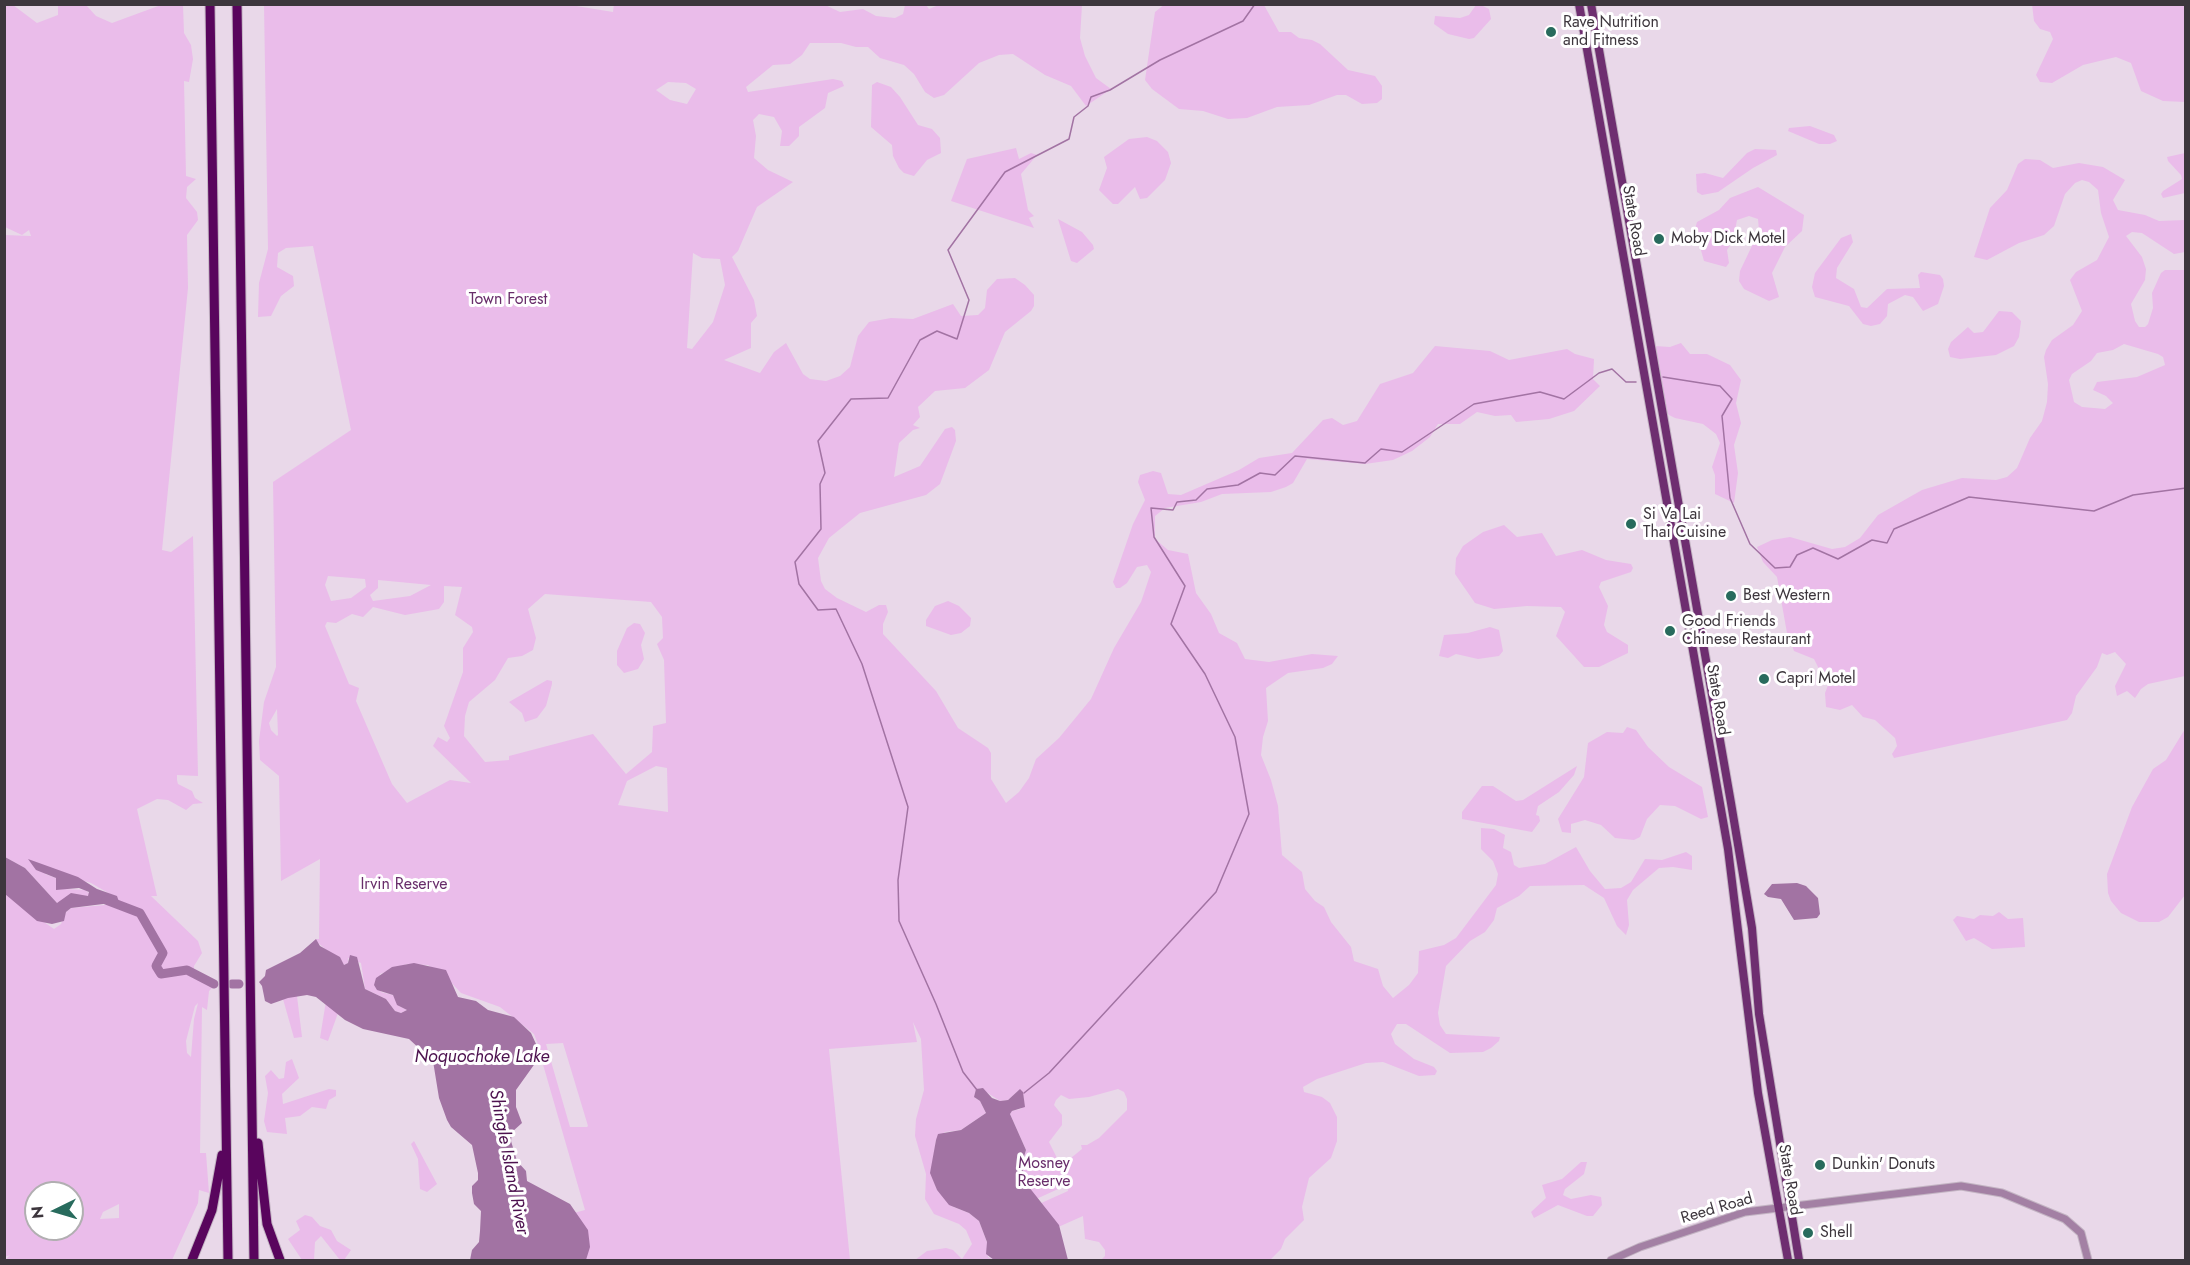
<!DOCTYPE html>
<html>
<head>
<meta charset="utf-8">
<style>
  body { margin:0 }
  #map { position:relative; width:2190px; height:1265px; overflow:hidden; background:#e9d8e9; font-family:Jost,sans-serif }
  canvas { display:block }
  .frame { position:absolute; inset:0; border:6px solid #3d363d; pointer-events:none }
  .north { position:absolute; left:24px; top:1181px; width:60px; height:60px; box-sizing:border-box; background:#fff; border:2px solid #b1afb1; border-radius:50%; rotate:265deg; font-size:16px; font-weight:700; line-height:24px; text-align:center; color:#3d363d }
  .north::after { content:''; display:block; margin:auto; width:21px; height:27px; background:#286b5d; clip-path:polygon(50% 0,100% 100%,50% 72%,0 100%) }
</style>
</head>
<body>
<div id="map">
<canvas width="2190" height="1265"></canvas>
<div class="frame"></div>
<div class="north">N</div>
</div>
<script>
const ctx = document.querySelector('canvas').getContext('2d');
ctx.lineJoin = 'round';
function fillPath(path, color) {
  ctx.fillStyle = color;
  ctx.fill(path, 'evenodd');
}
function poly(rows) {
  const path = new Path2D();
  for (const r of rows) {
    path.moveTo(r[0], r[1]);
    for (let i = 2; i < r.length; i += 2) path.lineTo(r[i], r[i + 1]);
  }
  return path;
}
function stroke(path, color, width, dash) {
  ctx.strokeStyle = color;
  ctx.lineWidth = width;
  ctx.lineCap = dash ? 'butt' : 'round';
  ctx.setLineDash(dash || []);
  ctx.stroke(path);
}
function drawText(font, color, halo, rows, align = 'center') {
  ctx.font = font + ' Jost,sans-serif';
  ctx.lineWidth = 6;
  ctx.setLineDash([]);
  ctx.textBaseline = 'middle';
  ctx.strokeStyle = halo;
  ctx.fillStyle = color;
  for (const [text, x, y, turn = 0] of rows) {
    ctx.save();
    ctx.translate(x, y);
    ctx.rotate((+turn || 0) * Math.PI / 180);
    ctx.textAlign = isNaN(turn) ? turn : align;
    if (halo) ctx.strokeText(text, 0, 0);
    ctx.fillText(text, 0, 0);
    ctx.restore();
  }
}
const green = poly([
  [564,4,613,12,614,4,823,4,840,12,863,9,876,16,895,18,903,14,905,5,926,5,929,9,941,4,1082,5,1080,38,1085,56,1096,78,1111,89,1086,106,1071,86,1045,75,1013,54,999,55,979,63,944,95,934,98,925,92,914,74,904,65,880,58,868,47,856,47,841,43,810,43,802,55,790,64,773,65,746,87,748,92,833,79,842,81,844,86,828,93,825,108,799,127,799,136,789,146,780,146,782,131,774,117,759,114,753,120,756,136,754,158,768,170,793,182,757,207,738,251,732,257,754,300,757,316,751,323,751,348,724,360,760,373,774,352,786,343,803,374,810,379,826,381,840,376,850,367,858,336,869,322,891,318,913,319,953,304,961,316,978,315,985,308,987,290,997,279,1015,278,1025,285,1034,295,1034,306,1031,311,1005,332,989,370,965,388,935,391,918,407,920,417,913,425,920,428,913,430,899,443,894,477,920,466,945,429,952,427,955,430,956,441,940,484,926,495,860,513,829,538,818,558,821,581,825,589,837,598,866,612,879,605,886,605,888,612,883,624,883,634,936,691,958,728,988,748,991,753,991,779,1006,803,1019,792,1029,778,1036,759,1059,738,1091,699,1114,648,1141,602,1151,572,1147,565,1137,567,1127,583,1120,588,1116,588,1113,582,1133,524,1145,500,1138,482,1140,475,1153,471,1161,473,1168,494,1181,495,1239,470,1259,458,1292,453,1323,420,1332,418,1343,425,1357,421,1380,384,1413,373,1435,346,1490,351,1509,360,1567,349,1575,354,1594,359,1593,379,1600,386,1574,411,1549,419,1516,422,1511,415,1495,416,1477,412,1460,424,1438,424,1430,437,1412,451,1393,460,1365,464,1307,459,1293,483,1286,487,1271,492,1222,494,1201,502,1165,508,1155,516,1155,539,1168,550,1188,554,1196,593,1211,614,1219,633,1237,643,1245,659,1269,662,1312,654,1338,656,1332,664,1323,668,1288,673,1266,688,1268,721,1263,737,1261,755,1271,780,1278,806,1282,855,1302,872,1305,889,1315,901,1324,907,1331,922,1351,947,1354,961,1378,969,1383,986,1393,998,1409,985,1418,973,1419,951,1444,945,1456,938,1496,885,1498,874,1493,861,1481,849,1481,828,1494,829,1505,835,1503,848,1511,852,1514,865,1519,868,1545,864,1576,847,1590,871,1605,889,1621,888,1631,882,1645,859,1662,860,1686,852,1692,856,1692,870,1673,867,1659,868,1633,890,1627,900,1629,925,1626,935,1617,926,1604,898,1584,885,1530,886,1519,896,1497,908,1494,920,1485,932,1470,941,1446,966,1438,1013,1440,1025,1446,1034,1500,1037,1499,1041,1491,1048,1483,1052,1450,1053,1406,1024,1397,1024,1391,1034,1395,1044,1414,1059,1434,1067,1437,1071,1435,1075,1419,1076,1383,1062,1366,1063,1317,1079,1303,1087,1304,1092,1322,1097,1330,1103,1337,1117,1337,1141,1331,1158,1309,1178,1302,1207,1304,1220,1285,1239,1281,1249,1270,1260,1101,1260,1105,1256,1105,1250,1099,1242,1085,1239,1083,1216,1056,1228,1039,1204,1068,1191,1067,1185,1034,1200,1032,1197,1022,1167,1026,1150,1010,1114,1012,1111,1021,1109,1024,1103,1023,1094,1018,1091,1008,1100,1000,1101,980,1088,976,1090,975,1098,980,1101,986,1113,961,1130,945,1132,936,1140,931,1173,937,1190,954,1207,969,1213,979,1221,987,1242,988,1257,994,1260,915,1260,927,1251,946,1248,953,1250,962,1259,972,1244,966,1230,959,1224,934,1214,925,1199,926,1174,915,1136,916,1119,924,1090,921,1039,913,1022,917,1042,829,1049,850,1260,586,1260,570,1214,585,1210,542,1061,532,1064,538,1044,534,1034,500,1007,461,993,448,979,428,965,407,964,380,974,381,992,393,995,399,1006,407,1010,401,1013,395,1011,386,999,365,989,361,963,348,958,348,963,344,965,317,942,316,939,319,939,320,859,281,881,279,776,260,760,259,741,264,702,276,667,273,482,351,430,313,246,286,248,278,253,277,267,293,276,294,286,281,296,271,316,258,317,259,283,268,249,264,5],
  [668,82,686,83,696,89,687,104,670,100,656,90],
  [693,253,702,258,720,259,725,285,713,322,692,349,687,348],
  [328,576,365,579,366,587,351,598,331,601,325,585],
  [378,580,431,585,410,596,373,601,370,595,378,588],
  [444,586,462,587,455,615,472,627,473,632,463,648,463,672,444,726,450,738,447,742,438,737,433,746,471,783,450,780,407,803,392,784,356,701,359,688,349,684,325,626,327,622,336,623,352,614,363,617,373,607,405,615,439,609,444,602],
  [545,594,651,602,662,617,663,638,657,644,664,660,666,723,653,726,652,752,626,774,593,734,509,756,509,760,485,762,464,736,465,716,469,702,495,680,508,658,522,656,533,650,536,638,528,609],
  [277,709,278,735,277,736,271,730,269,723],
  [656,766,667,768,668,812,618,805,627,781],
  [563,1043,588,1126,587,1127,570,1127,546,1044],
  [1118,1089,1124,1092,1127,1099,1127,1110,1099,1138,1087,1145,1081,1145,1082,1149,1066,1162,1065,1174,1049,1142,1062,1125,1062,1115,1054,1105,1056,1100,1061,1095,1069,1099,1089,1097],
  [1165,4,1264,5,1279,32,1291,32,1299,38,1312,40,1320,44,1348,70,1375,76,1382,86,1382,99,1377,103,1362,104,1346,95,1337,95,1309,105,1277,107,1247,118,1228,119,1203,111,1179,109,1152,89,1145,80,1155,12],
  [2032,4,2185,5,2185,102,2163,101,2141,91,2131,63,2116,57,2083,65,2052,83,2040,82,2036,75,2053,39,2050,32,2040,29,2034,21],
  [5,5,13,5,37,23,58,15,58,5,86,5,96,16,112,23,161,5,183,5,184,33,191,45,193,59,189,82,184,81,186,176,196,179,187,187,186,198,197,212,198,220,187,235,188,288,162,550,171,552,193,536,198,776,177,775,177,780,178,784,192,791,195,798,203,803,193,804,186,810,168,800,157,799,137,809,157,896,151,896,198,941,202,953,194,966,194,971,215,985,209,991,207,1010,202,1007,200,1153,206,1153,209,1193,199,1190,198,1203,172,1260,5,1260,10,1255,5,1257,5,886,34,915,54,929,61,924,66,912,71,908,117,904,117,898,91,883,49,871,45,874,56,878,57,882,65,889,85,890,95,897,57,903,25,868,5,857,4,235,31,236,29,230,22,235,5,227],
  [198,1003,194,1019,191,1057,187,1053,186,1041,195,1006],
  [36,1193,72,1193,72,1229,36,1229],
  [119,1204,119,1218,100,1219,103,1212],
  [1481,5,1489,9,1491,19,1474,38,1469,39,1448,34,1434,24,1435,16,1460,18,1469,15,1476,5],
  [877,82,891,87,900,97,918,125,932,129,940,138,941,153,927,160,914,176,904,173,899,168,893,156,892,145,871,127,872,85],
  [1810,126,1834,135,1837,141,1830,144,1819,144,1788,131,1789,128],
  [1147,137,1157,141,1168,152,1171,163,1165,180,1147,198,1140,199,1135,187,1118,204,1113,204,1099,190,1107,168,1104,157,1129,139],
  [1016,148,1019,159,1031,153,1037,155,1021,174,1028,210,1034,216,1029,218,1034,228,951,201,967,159],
  [1755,149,1776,150,1777,155,1753,168,1718,192,1702,195,1697,192,1696,174,1705,173,1723,178,1747,153],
  [2185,153,2185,193,2163,198,2161,194,2163,191,2182,179,2181,175,2168,161,2167,157],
  [2025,159,2040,160,2053,168,2079,163,2103,167,2125,180,2113,200,2118,210,2145,215,2159,221,2185,220,2185,252,2174,254,2142,233,2132,232,2126,236,2142,257,2146,269,2145,280,2131,304,2135,321,2139,327,2145,327,2148,324,2153,308,2152,293,2161,273,2165,270,2185,270,2185,676,2148,684,2141,689,2135,698,2127,691,2117,696,2115,686,2126,664,2115,652,2107,655,2102,653,2097,667,2076,696,2072,713,2067,720,1894,758,1892,754,1897,746,1895,738,1875,720,1863,717,1852,705,1840,710,1826,707,1825,693,1830,680,1822,675,1814,659,1794,651,1787,633,1777,577,1763,562,1757,547,1772,540,1790,537,1832,549,1845,547,1860,538,1878,515,1922,490,1962,478,1996,480,2007,477,2017,468,2030,438,2042,421,2047,402,2048,384,2044,357,2046,350,2052,340,2073,325,2082,311,2070,280,2076,272,2097,260,2109,237,2101,213,2098,190,2089,182,2082,180,2075,183,2065,194,2054,226,2044,235,2019,243,1987,260,1974,257,1990,208,2007,190,2018,164],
  [2124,344,2158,354,2163,357,2165,365,2137,377,2097,382,2093,390,2106,396,2113,403,2105,409,2082,407,2074,402,2069,380,2072,374,2091,361,2097,353,2113,350],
  [1758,187,1804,215,1802,231,1785,247,1772,273,1779,297,1769,301,1744,289,1739,281,1740,271,1759,231,1758,219,1749,216,1737,220,1733,241,1727,250,1729,263,1726,267,1704,261,1695,229,1697,222,1719,210,1730,198],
  [1058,219,1082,232,1093,245,1094,249,1077,263,1071,261],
  [1851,234,1853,242,1837,268,1836,278,1854,289,1861,307,1867,308,1887,289,1920,288,1918,275,1921,272,1940,275,1943,279,1944,286,1938,304,1923,311,1913,297,1905,295,1888,304,1887,316,1880,324,1871,326,1863,324,1849,306,1815,297,1812,287,1815,273,1841,238],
  [1999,311,2012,312,2021,321,2019,337,2014,346,1996,355,1960,359,1950,357,1948,349,1951,342,1968,327,1974,333,1983,332],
  [1681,343,1690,354,1707,354,1730,365,1741,380,1736,403,1741,423,1734,445,1738,473,1734,503,1715,494,1715,475,1712,467,1720,443,1716,434,1703,424,1675,418,1665,413,1657,377,1655,346,1670,347],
  [1504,525,1517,537,1542,533,1556,556,1582,550,1606,560,1631,564,1633,568,1631,572,1601,582,1599,587,1608,606,1604,625,1607,632,1628,645,1628,653,1599,667,1584,667,1556,636,1565,612,1561,607,1527,606,1494,609,1475,603,1455,574,1456,558,1463,546,1483,532],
  [948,601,959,606,971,618,970,626,961,633,951,635,926,626,926,620,935,606],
  [634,623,640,624,645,633,641,645,644,659,638,669,624,673,617,665,617,651,627,628],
  [1490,627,1499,630,1503,651,1499,656,1478,659,1456,654,1448,658,1439,656,1444,635,1468,633],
  [547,680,552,681,552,684,546,706,537,718,525,722,522,713,509,702],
  [1627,727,1636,730,1648,747,1669,767,1702,787,1708,817,1701,819,1675,806,1660,805,1647,819,1640,837,1634,840,1615,838,1601,825,1585,820,1571,824,1571,833,1562,832,1558,819,1584,777,1588,743,1607,732,1623,733],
  [2185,729,2185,895,2168,917,2159,922,2139,922,2121,913,2111,901,2108,893,2107,874,2132,807,2153,769,2166,760],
  [1577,766,1574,775,1559,792,1538,806,1536,815,1539,816,1540,821,1532,832,1462,819,1462,812,1482,786,1493,786,1516,801,1523,800],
  [1999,912,2008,919,2023,918,2025,947,1992,949,1974,938,1966,941,1953,920,1957,916,1974,919,1980,915,1993,916],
  [296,988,302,1037,294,1038,283,999],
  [326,1001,338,1013,328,1041,320,1038],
  [292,1059,299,1078,282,1094,283,1104,329,1089,336,1090,336,1096,329,1100,326,1109,312,1107,300,1116,285,1118,287,1134,267,1132,264,1121,268,1093,265,1076,271,1070,279,1079,284,1078,286,1062],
  [414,1141,437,1184,427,1192,420,1189,418,1159,411,1144],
  [1581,1162,1587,1162,1584,1174,1565,1189,1563,1195,1571,1199,1591,1195,1601,1197,1602,1205,1593,1216,1587,1216,1558,1205,1534,1218,1531,1212,1546,1198,1542,1185,1562,1179],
  [305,1215,312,1217,320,1226,331,1230,337,1241,351,1250,344,1260,340,1260,321,1236,315,1242,314,1260,302,1260,288,1239,300,1230,296,1221]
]);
const water = poly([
  [5,857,25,868,57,903,71,893,88,896,89,892,79,888,56,890,56,878,36,870,28,859,78,877,97,889,117,896,119,902,71,908,66,912,64,921,52,924,37,921,5,894],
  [1797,883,1806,886,1818,898,1820,914,1817,918,1794,920,1781,899,1768,897,1764,894,1772,884],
  [316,939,320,946,340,957,344,965,348,963,350,955,357,957,365,989,386,999,395,1011,401,1013,407,1010,397,1005,393,995,377,990,374,985,376,978,392,967,414,963,446,970,458,997,476,1001,488,1010,514,1017,531,1033,541,1055,516,1090,516,1107,522,1123,512,1132,511,1141,517,1161,526,1171,527,1181,570,1204,588,1230,590,1247,586,1260,470,1260,472,1250,479,1242,480,1231,481,1211,474,1204,472,1193,472,1186,478,1180,478,1173,472,1145,451,1127,447,1120,439,1098,433,1061,409,1039,363,1029,345,1020,316,997,307,995,288,998,271,1004,265,1001,262,986,259,982,265,976,266,970,300,953],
  [983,1088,992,1098,1000,1101,1008,1100,1020,1089,1023,1092,1025,1107,1012,1111,1010,1114,1026,1150,1022,1164,1025,1182,1059,1225,1068,1260,994,1260,986,1254,987,1242,979,1221,969,1213,949,1205,937,1190,930,1173,936,1140,938,1134,961,1130,986,1113,980,1101,974,1097,976,1089]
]);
const stream = poly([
  [1663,377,1720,386,1732,399,1722,416,1730,498,1750,544,1775,568,1790,567,1797,555,1813,548,1838,559,1872,540,1887,543,1894,529,1969,497,2094,511,2133,495,2186,488],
  [977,1090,963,1072,936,1004,899,921,898,880,908,807,862,664,836,609,818,610,799,584,795,562,821,529,820,484,825,473,818,441,851,399,888,398,920,340,937,331,957,339,969,300,948,250,1005,172,1069,139,1074,117,1088,106,1091,97,1110,90,1160,60,1243,21,1255,4],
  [1024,1093,1049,1073,1216,892,1249,814,1235,737,1205,674,1171,624,1185,586,1154,537,1151,508,1173,510,1177,502,1196,500,1207,489,1238,485,1260,473,1275,475,1295,456,1365,463,1381,449,1402,452,1474,404,1540,392,1564,399,1599,373,1612,369,1626,382,1636,382]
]);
const river = poly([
  [106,900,140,913,163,953,156,966,161,974,187,970,214,984],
  [232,984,239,984]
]);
const minor = poly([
  [1611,1260,1640,1247,1745,1212,1961,1186,2002,1193,2065,1219,2081,1233,2088,1260]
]);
const major = poly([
  [1579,4,1728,849,1758,1093,1788,1260],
  [1591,4,1731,803,1752,928,1759,1014,1799,1260]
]);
const highway = poly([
  [210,4,228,1260],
  [237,4,254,1260],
  [258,1143,267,1224,280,1260],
  [192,1260,212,1210,222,1155]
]);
const markers = [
  [1551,32,6,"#286b5d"],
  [1659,239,6,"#286b5d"],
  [1631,524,6,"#286b5d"],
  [1731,596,6,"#286b5d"],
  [1670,631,6,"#286b5d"],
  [1764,679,6,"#286b5d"],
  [1820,1165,6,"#286b5d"],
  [1808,1233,6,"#286b5d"]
];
const poiNames = [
  ["Rave Nutrition",1563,23],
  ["and Fitness",1563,41],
  ["Moby Dick Motel",1671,239],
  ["Si Va Lai",1643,515],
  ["Thai Cuisine",1643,533],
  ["Best Western",1743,596],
  ["Good Friends",1682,622],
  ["Chinese Restaurant",1682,640],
  ["Capri Motel",1776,679],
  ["Dunkin' Donuts",1832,1165],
  ["Shell",1820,1233]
];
const streetNames = [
  ["State Road",1633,221,80],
  ["State Road",1717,700,80],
  ["State Road",1789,1180,80],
  ["Reed Road",1717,1209,-16]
];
const parkNames = [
  ["Town Forest",508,300],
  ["Irvin Reserve",404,885],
  ["Mosney",1044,1164],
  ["Reserve",1044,1182]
];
const waterNames = [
  ["Noquochoke Lake",482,1058],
  ["Shingle Island River",508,1162,79]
];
fillPath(green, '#eabcea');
fillPath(water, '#a273a3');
stroke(stream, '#a273a3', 1.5);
stroke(river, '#a273a3', 9);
stroke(minor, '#c3b4c3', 9);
stroke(major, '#c3b4c3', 10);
stroke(highway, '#c3b4c3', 11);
stroke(minor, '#a380a4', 7);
stroke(major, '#6e2e70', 8);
stroke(highway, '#59055d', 9);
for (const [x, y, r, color] of markers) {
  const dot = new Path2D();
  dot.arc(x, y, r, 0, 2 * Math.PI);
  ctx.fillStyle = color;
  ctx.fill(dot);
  stroke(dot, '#fff', 2);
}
drawText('16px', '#3d363d', '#fff', poiNames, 'left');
drawText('16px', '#3d363d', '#fff', streetNames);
drawText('16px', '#682d6a', '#fff', parkNames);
drawText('italic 18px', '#4d124f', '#fff', waterNames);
</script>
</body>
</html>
